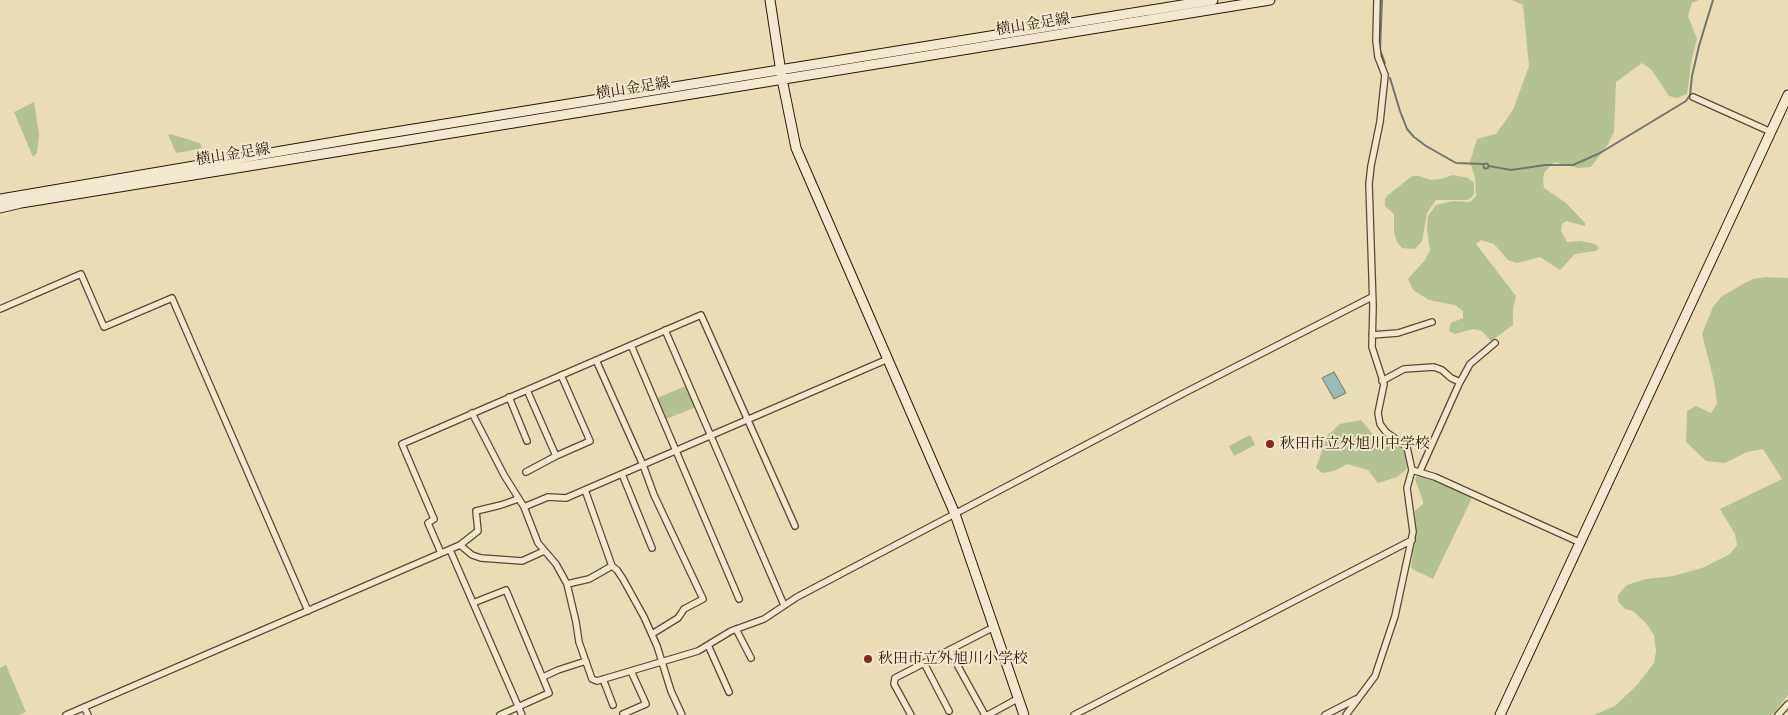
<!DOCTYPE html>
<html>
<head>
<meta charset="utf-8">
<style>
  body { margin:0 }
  canvas { display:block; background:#eadcb5 }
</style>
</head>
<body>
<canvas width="1788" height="715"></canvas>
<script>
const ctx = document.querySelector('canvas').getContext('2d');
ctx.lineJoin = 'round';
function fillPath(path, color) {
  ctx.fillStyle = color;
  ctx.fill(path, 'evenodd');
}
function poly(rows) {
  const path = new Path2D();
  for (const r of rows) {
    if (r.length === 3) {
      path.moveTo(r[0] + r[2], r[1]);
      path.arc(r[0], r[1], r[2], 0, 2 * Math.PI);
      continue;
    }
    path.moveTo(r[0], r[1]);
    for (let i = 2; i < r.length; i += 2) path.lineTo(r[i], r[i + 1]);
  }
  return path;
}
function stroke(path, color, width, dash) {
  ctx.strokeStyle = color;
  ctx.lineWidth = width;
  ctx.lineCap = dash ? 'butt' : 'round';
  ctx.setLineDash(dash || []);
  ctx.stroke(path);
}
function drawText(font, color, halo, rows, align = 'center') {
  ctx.font = font + ' "IM FELL Great Primer","Noto Serif JP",serif';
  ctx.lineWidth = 4;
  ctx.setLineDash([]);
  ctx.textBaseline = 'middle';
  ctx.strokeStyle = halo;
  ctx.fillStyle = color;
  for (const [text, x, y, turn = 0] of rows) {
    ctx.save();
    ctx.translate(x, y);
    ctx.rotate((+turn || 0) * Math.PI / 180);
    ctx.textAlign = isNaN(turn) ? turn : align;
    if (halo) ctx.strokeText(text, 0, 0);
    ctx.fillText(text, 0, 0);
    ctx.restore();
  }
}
const green = poly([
  [1512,0,1699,0,1692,3,1688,16,1697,39,1692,58,1687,94,1677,98,1669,96,1651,69,1642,63,1616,82,1614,132,1608,144,1591,167,1578,168,1554,162,1544,173,1543,181,1544,188,1566,203,1585,223,1585,226,1566,221,1562,224,1561,231,1567,242,1580,241,1595,244,1599,248,1596,251,1575,254,1560,270,1540,257,1517,263,1508,260,1494,244,1481,240,1476,244,1516,296,1513,309,1513,325,1491,341,1482,331,1473,329,1455,334,1449,331,1451,323,1463,318,1463,311,1455,305,1429,300,1413,290,1408,279,1425,260,1430,250,1427,230,1428,216,1436,205,1453,201,1470,202,1476,196,1475,177,1470,162,1477,139,1496,134,1513,110,1529,66,1523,5],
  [34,102,39,134,37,153,33,157,14,112],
  [168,134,170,134,200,143,202,148,177,153,175,151],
  [1453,175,1468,178,1474,183,1474,193,1472,197,1467,200,1436,200,1427,213,1422,241,1415,249,1402,248,1397,242,1394,232,1394,214,1385,206,1385,199,1388,195,1412,176,1419,176,1431,180,1441,179],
  [1765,277,1788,278,1788,695,1772,715,1594,715,1615,706,1638,684,1654,663,1656,651,1654,635,1646,623,1633,611,1625,609,1618,601,1618,595,1627,585,1646,579,1673,576,1702,568,1730,554,1737,545,1735,534,1720,509,1782,479,1763,449,1747,452,1725,463,1706,461,1686,442,1687,411,1696,406,1711,413,1717,404,1714,381,1702,334,1713,307,1721,297,1743,284,1753,279],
  [686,386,696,407,666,419,657,398],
  [1361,420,1376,438,1391,439,1404,449,1407,469,1397,477,1378,483,1368,470,1357,467,1347,464,1334,471,1322,473,1316,468,1327,436,1340,424],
  [1250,435,1255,445,1234,456,1229,446],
  [1421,475,1472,498,1433,579,1412,569,1411,566,1416,533,1415,511,1423,504,1423,501,1415,479,1417,476],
  [6,665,26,712,19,715,0,715,0,668]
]);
const water = poly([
  [1334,372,1346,393,1334,399,1322,378,1334,372]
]);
const stream = poly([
  [1382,0,1380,50,1385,63],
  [1390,78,1400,111,1407,129,1414,137,1426,146,1456,163,1483,164],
  [1486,166,2.5],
  [1489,166,1511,170,1545,165,1573,165,1600,153,1686,101,1690,95,1692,76,1699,46,1713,0]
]);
const street = poly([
  [1377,0,1376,41,1378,57,1385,75,1380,122,1371,166,1369,184,1373,306,1372,347,1384,384,1378,413,1380,424,1386,432,1407,447,1412,470,1435,477,1581,543],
  [1693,97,1771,132],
  [0,309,81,274,104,327,172,298,308,611],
  [665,330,784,605],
  [1372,335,1398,333,1432,322],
  [631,345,739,599],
  [596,360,643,465,654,495,703,599,684,609,678,618,652,634],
  [1382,381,1404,369,1434,367,1442,370,1451,378,1460,382],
  [527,390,556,456,590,441,561,375],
  [509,397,527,441],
  [472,413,504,475,524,507,538,543,556,564,567,584,576,622,579,642,592,679,597,681,698,651,731,631,764,619,797,597,1186,392,1372,297],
  [1420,471,1459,384,1470,364,1495,343],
  [526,472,556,456],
  [622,474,652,548],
  [585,490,612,566,617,570,623,579,644,617,657,646,671,691,682,715],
  [524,507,548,497,566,498,888,359],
  [460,545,478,531,476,511,501,505,518,499],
  [450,550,522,715],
  [441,553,428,523,434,519,402,444,701,315,795,526],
  [567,584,589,579,612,566],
  [473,603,506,590,549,693,500,715],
  [736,629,751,658],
  [708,645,729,692],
  [949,650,985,715],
  [924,663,949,711],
  [543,677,558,670,586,661],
  [603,679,613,705],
  [84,707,88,715],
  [623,714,646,704,631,671],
  [66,715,460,545,472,555,481,558,522,561,544,551],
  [911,715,894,684,895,678,994,627],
  [988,715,1019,698],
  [1074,715,1412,540],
  [1325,715,1356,699],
  [1346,715,1375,676,1395,616,1413,532,1407,488,1412,470],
  [1778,715,1788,704]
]);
const secondary = poly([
  [770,0,782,79,796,148,955,514,1024,715],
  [0,199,358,138,1213,0],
  [0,208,21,203,1270,0],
  [1500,715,1788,95]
]);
const markers = [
  [1270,444,5,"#8f2418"],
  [868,659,5,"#8f2418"]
];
const streetNames = [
  ["横山金足線",1033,25,-9],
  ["横山金足線",633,89,-9],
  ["横山金足線",233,155,-9]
];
const poiNames = [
  ["秋田市立外旭川中学校",1280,444],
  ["秋田市立外旭川小学校",878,659]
];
fillPath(green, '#b4c190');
fillPath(water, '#9abab6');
stroke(water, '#6e796f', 1);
stroke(stream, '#6e796f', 2);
stroke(street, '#5b4931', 8);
stroke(secondary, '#2b1805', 11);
stroke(street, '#f1e8cf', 5.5);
stroke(secondary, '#f1e8cf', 9);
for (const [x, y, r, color] of markers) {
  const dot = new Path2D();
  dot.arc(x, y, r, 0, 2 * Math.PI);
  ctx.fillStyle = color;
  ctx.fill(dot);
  stroke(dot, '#f1e8cf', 2);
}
drawText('15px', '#2b1805', '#f1e8cf', streetNames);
drawText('15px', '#2b1805', '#f1e8cf', poiNames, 'left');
</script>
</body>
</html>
